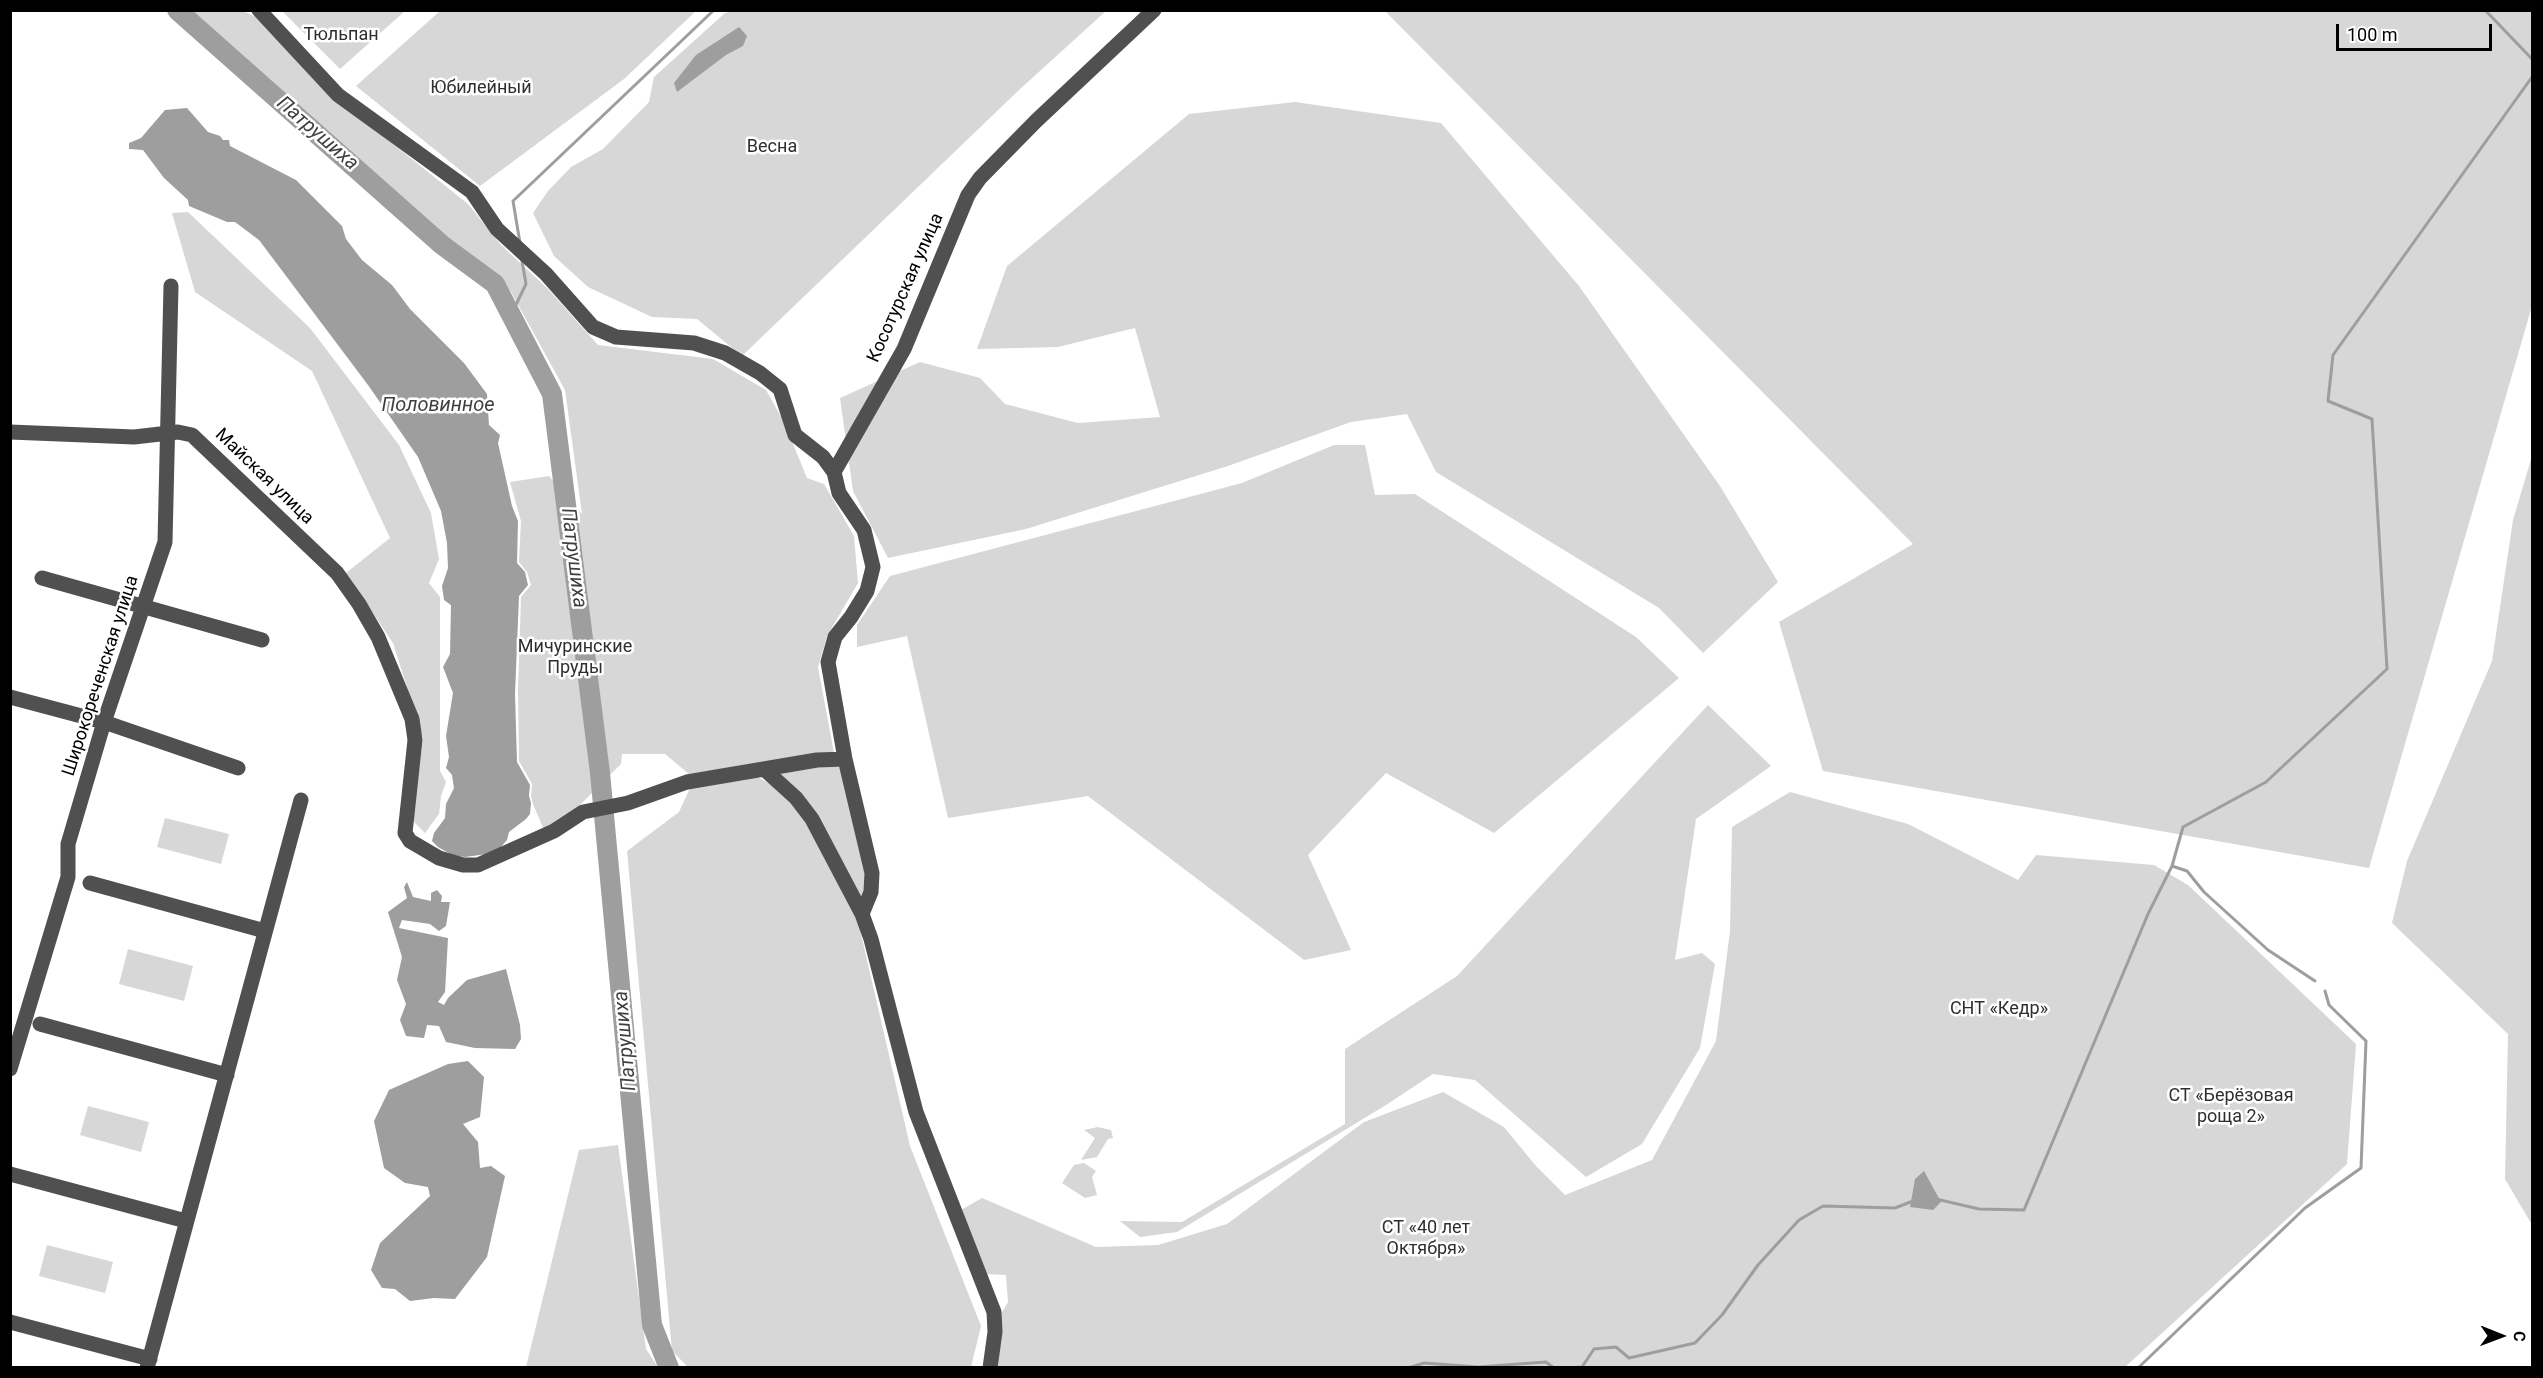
<!DOCTYPE html>
<html>
<head>
<meta charset="utf-8">
<style>
  body { margin:0 }
  #map { position:relative; width:2543px; height:1378px; overflow:hidden; background:#fff; font-family:Roboto,sans-serif }
  canvas { display:block }
  .frame { position:absolute; inset:0; border:12px solid #000; pointer-events:none }
  .north { position:absolute; left:2471px; top:1306px; width:60px; height:60px; -webkit-text-stroke:4px #fff; paint-order:stroke; rotate:91deg; font-size:16px; font-weight:700; line-height:24px; text-align:center; color:#000 }
  .north::after { content:''; display:block; margin:auto; width:21px; height:27px; background:#000; clip-path:polygon(50% 0,100% 100%,50% 72%,0 100%) }
  .scale { position:absolute; left:2336px; top:24px; width:156px; height:27px; box-sizing:border-box; border:3px solid #000; border-top:0; padding-left:8px; font-size:18px; line-height:21px; white-space:nowrap; color:#000; -webkit-text-stroke:4px #fff; paint-order:stroke }
</style>
</head>
<body>
<div id="map">
<canvas width="2543" height="1378"></canvas>
<div class="frame"></div>
<div class="north">С</div>
<div class="scale">100 m</div>
</div>
<script>
const ctx = document.querySelector('canvas').getContext('2d');
ctx.lineJoin = 'round';
function fillPath(path, color) {
  ctx.fillStyle = color;
  ctx.fill(path, 'evenodd');
}
function poly(rows) {
  const path = new Path2D();
  for (const r of rows) {
    path.moveTo(r[0], r[1]);
    for (let i = 2; i < r.length; i += 2) path.lineTo(r[i], r[i + 1]);
  }
  return path;
}
function stroke(path, color, width, dash) {
  ctx.strokeStyle = color;
  ctx.lineWidth = width;
  ctx.lineCap = dash ? 'butt' : 'round';
  ctx.setLineDash(dash || []);
  ctx.stroke(path);
}
function drawText(font, color, halo, rows, align = 'center') {
  ctx.font = font + ' Roboto,sans-serif';
  ctx.lineWidth = 5;
  ctx.setLineDash([]);
  ctx.textBaseline = 'middle';
  ctx.strokeStyle = halo;
  ctx.fillStyle = color;
  for (const [text, x, y, turn = 0] of rows) {
    ctx.save();
    ctx.translate(x, y);
    ctx.rotate((+turn || 0) * Math.PI / 180);
    ctx.textAlign = isNaN(turn) ? turn : align;
    if (halo) ctx.strokeText(text, 0, 0);
    ctx.fillText(text, 0, 0);
    ctx.restore();
  }
}
const green = poly([
  [739,10,1106,11,1019,90,742,356,697,319,652,317,588,287,554,256,533,213,548,191,571,167,603,149,649,102,654,77,725,13],
  [187,11,243,11,256,17,338,100,468,204,501,245,548,289,598,345,713,359,766,390,784,422,807,478,824,484,854,536,858,583,827,636,818,667,834,753,689,774,665,754,622,754,621,764,580,805,574,814,544,830,533,804,531,796,532,784,519,761,518,691,521,597,531,585,527,572,519,562,521,521,510,482,549,476,582,514,565,390,511,292,332,140],
  [440,11,440,10,696,11,624,79,480,186,356,86],
  [1385,11,2532,11,2532,306,2369,868,1823,771,1779,622,1913,544],
  [283,12,283,11,405,11,340,69],
  [1295,102,1441,123,1579,286,1720,486,1778,582,1703,653,1659,608,1436,472,1407,414,1351,422,1228,466,1026,529,888,558,853,491,840,398,920,362,980,378,1005,404,1078,423,1160,417,1135,328,1058,347,977,349,1007,266,1189,114],
  [188,212,310,328,399,445,431,513,439,559,429,583,440,597,440,771,446,782,441,796,439,814,425,833,413,821,423,738,393,643,346,573,390,538,312,371,195,292,172,213],
  [1334,445,1365,445,1375,495,1415,494,1636,637,1679,678,1494,833,1386,773,1308,855,1351,950,1304,960,1088,796,948,818,907,636,857,647,857,625,890,576,1242,483],
  [2532,456,2532,1225,2505,1179,2508,1034,2392,923,2407,861,2492,661,2513,520],
  [1708,705,1771,766,1696,819,1675,960,1702,953,1715,964,1700,1048,1642,1144,1586,1177,1475,1080,1433,1074,1386,1105,1177,1232,1140,1237,1120,1221,1182,1222,1345,1124,1345,1049,1457,976],
  [835,764,844,772,869,878,863,900,774,774],
  [756,776,781,790,803,815,855,908,910,1146,981,1326,971,1367,688,1367,672,1351,627,851,679,812,690,788],
  [1790,792,1908,824,2018,880,2036,855,2154,865,2188,885,2356,1044,2347,1164,2125,1367,995,1367,1000,1316,1008,1302,1006,1275,985,1274,961,1210,982,1198,1096,1247,1158,1245,1227,1224,1364,1122,1443,1092,1504,1127,1536,1166,1565,1195,1652,1160,1716,1041,1730,931,1732,827],
  [165,818,229,834,221,864,157,847],
  [128,949,193,966,184,1001,119,984],
  [88,1106,149,1122,141,1152,80,1135],
  [1098,1127,1111,1130,1113,1138,1108,1139,1097,1157,1081,1160,1095,1138,1084,1130],
  [618,1145,646,1349,658,1367,526,1367,579,1150],
  [1084,1163,1096,1171,1092,1177,1097,1195,1085,1198,1062,1183,1074,1165],
  [47,1245,113,1262,105,1293,39,1276]
]);
const water = poly([
  [739,27,747,36,743,46,726,55,677,92,674,83,696,55],
  [187,108,208,132,220,136,223,140,229,140,230,146,296,180,342,226,346,239,362,260,392,285,410,309,464,363,487,394,489,425,500,435,498,443,512,506,518,521,517,563,525,572,528,585,519,596,515,694,517,762,530,785,529,796,531,803,530,814,526,819,509,832,507,840,500,848,487,854,465,857,452,855,438,847,432,841,434,833,445,818,446,804,454,788,452,775,446,768,449,757,446,736,453,693,443,667,450,654,451,605,444,600,442,586,448,568,447,543,441,511,418,457,368,385,259,240,235,222,227,222,189,206,188,200,164,178,143,150,129,149,129,143,141,138,165,110],
  [407,882,413,897,431,901,431,893,437,890,442,896,441,902,450,902,446,926,439,931,430,924,402,920,399,928,448,938,445,992,438,1002,444,1005,448,998,467,980,506,969,520,1025,521,1039,515,1049,475,1048,446,1042,439,1026,427,1025,424,1038,406,1036,400,1020,406,1004,397,980,402,957,388,912,407,898,404,887],
  [468,1061,484,1077,480,1117,463,1124,478,1142,480,1168,491,1166,505,1176,487,1257,455,1299,434,1298,410,1301,395,1289,382,1288,371,1270,380,1243,430,1196,428,1187,405,1183,384,1168,374,1121,389,1090,448,1064],
  [1924,1171,1941,1202,1933,1210,1910,1207,1915,1179]
]);
const stream = poly([
  [2485,10,2532,59],
  [520,243,513,201,714,10],
  [511,315,526,284,522,261],
  [2172,866,2187,871,2204,892,2268,950,2315,981],
  [1936,1199,1979,1209,2024,1210,2148,914,2172,866,2183,827,2266,782,2387,669,2372,419,2328,401,2333,355,2532,77],
  [1408,1368,1424,1363,1478,1367,1546,1362,1554,1368],
  [1568,1368,1582,1367,1594,1349,1616,1347,1629,1358,1695,1343,1722,1315,1758,1265,1799,1220,1823,1206,1895,1208,1913,1201],
  [2138,1368,2305,1208,2361,1168,2366,1041,2329,1005,2325,991]
]);
const river = poly([
  [177,10,442,245,495,284,552,394,600,773,652,1325,669,1368]
]);
const minor = poly([
  [259,10,338,95,472,192,497,229,546,274,593,327,616,337,694,343,725,353,760,373,780,389,795,435,823,457,834,472],
  [10,432,134,437,178,432,192,435,337,573,359,604,378,637,412,719,415,740,405,833,410,841,439,858,463,865,478,865,554,831,583,812,628,803,687,782,817,760,845,759],
  [42,578,262,640],
  [10,697,104,722,238,768],
  [764,769,796,798,812,819,862,914],
  [90,883,265,931],
  [40,1024,227,1075],
  [10,1069,68,877,68,844,104,722,165,542,171,286],
  [10,1174,186,1221],
  [10,1322,150,1359],
  [147,1368,301,800],
  [990,1368,995,1332,994,1312,916,1112,871,939,862,914,871,892,872,873,845,759,828,662,835,637,851,617,867,591,873,567,864,530,839,493,834,472,904,349,968,195,980,178,1036,121,1154,10]
]);
const parkNames = [
  ["Тюльпан",341,35],
  ["Юбилейный",481,88],
  ["Весна",772,147],
  ["Мичуринские",575,647],
  ["Пруды",575,668],
  ["СНТ «Кедр»",1999,1009],
  ["СТ «Берёзовая",2231,1096],
  ["роща 2»",2231,1117],
  ["СТ «40 лет",1426,1228],
  ["Октября»",1426,1249]
];
const streetNames = [
  ["Косотурская улица",906,288,-66],
  ["Майская улица",264,477,44],
  ["Широкореченская улица",101,676,-72]
];
const waterNames = [
  ["Патрушиха",317,134,41],
  ["Половинное",438,406],
  ["Патрушиха",573,558,83],
  ["Патрушиха",626,1041,-95]
];
fillPath(green, '#d7d7d7');
fillPath(water, '#9e9e9e');
stroke(stream, '#9e9e9e', 3);
stroke(river, '#9e9e9e', 20);
stroke(minor, '#505050', 15);
drawText('18px', '#2e2e2e', '#fff', parkNames);
drawText('18px', '#000', '#fff', streetNames);
drawText('italic 20px', '#3f3f3f', '#fff', waterNames);
</script>
</body>
</html>
